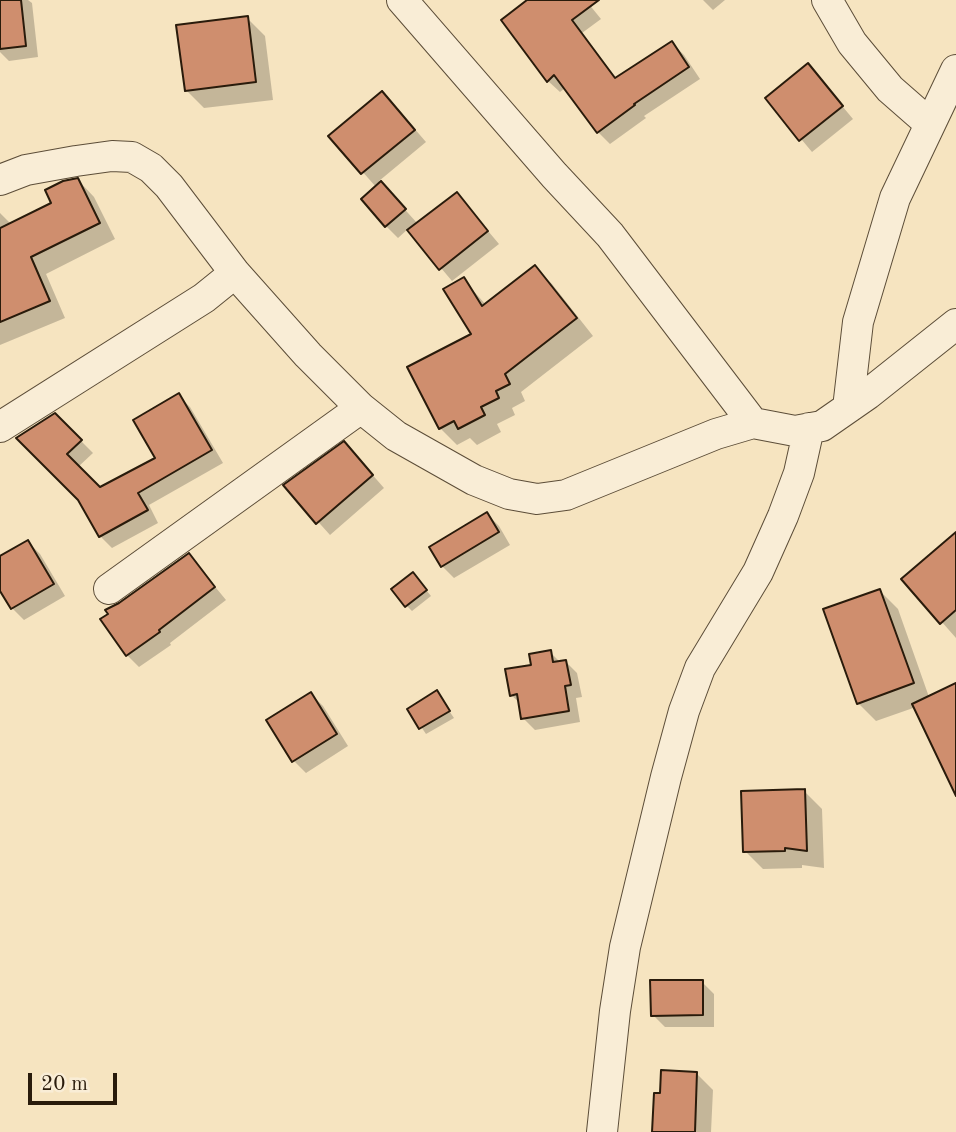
<!DOCTYPE html>
<html>
<head>
<meta charset="utf-8">
<style>
  body { margin:0 }
  #map { position:relative; width:956px; height:1132px; overflow:hidden; background:#f6e4c0; font-family:"Old Standard TT",serif }
  canvas { display:block }
  .scale { position:absolute; left:28px; top:1073px; width:89px; height:32px; box-sizing:border-box; border:4px solid #291b0b; border-top:0; padding-left:9px; font-size:21px; line-height:24px; white-space:nowrap; color:#291b0b; -webkit-text-stroke:5px #f9edd6; paint-order:stroke }
</style>
</head>
<body>
<div id="map">
<canvas width="956" height="1132"></canvas>
<div class="scale">20 m</div>
</div>
<script>
const ctx = document.querySelector('canvas').getContext('2d');
ctx.lineJoin = 'round';
function fillPath(path, color) {
  ctx.fillStyle = color;
  ctx.fill(path, 'evenodd');
}
function poly(rows) {
  const path = new Path2D();
  for (const r of rows) {
    path.moveTo(r[0], r[1]);
    for (let i = 2; i < r.length; i += 2) path.lineTo(r[i], r[i + 1]);
  }
  return path;
}
function stroke(path, color, width, dash) {
  ctx.strokeStyle = color;
  ctx.lineWidth = width;
  ctx.lineCap = dash ? 'butt' : 'round';
  ctx.setLineDash(dash || []);
  ctx.stroke(path);
}
const shadow = poly([
  [0,0,28,0,32,3,38,57,9,61,0,52],
  [530,0,593,0,588,3,601,19,582,33,617,79,672,43,684,55,700,79,644,116,646,118,610,144,598,132,565,88,560,92,548,81],
  [703,0,725,0,713,10],
  [247,18,265,36,273,100,204,108,187,91],
  [808,65,853,119,812,152,767,98],
  [394,105,426,142,379,181,418,224,457,194,499,244,452,281,408,229,398,238,386,226,376,187,331,136],
  [78,180,94,197,115,239,46,274,65,318,0,345,0,213,11,224,53,204],
  [535,267,552,284,593,336,521,392,525,401,512,408,515,415,497,424,501,432,477,445,470,438,457,445,440,428,474,335,463,279,486,305],
  [178,395,190,407,223,463,149,505,158,523,112,548,100,536,80,499,55,415,93,453,78,467,100,490,157,458],
  [356,456,384,488,330,535,286,486],
  [487,514,499,526,510,545,454,578,442,566,431,547],
  [28,542,40,554,65,596,24,620,12,608,0,588,0,558],
  [956,551,956,638,904,579],
  [189,555,226,600,170,643,171,645,139,667,127,655,110,614,120,605],
  [418,580,431,596,412,611,407,606],
  [880,591,898,609,929,697,956,685,956,784,916,707,876,721,858,703],
  [550,652,560,662,565,661,577,673,582,697,576,698,580,722,535,730,523,718,521,704,511,695,533,667],
  [437,693,454,718,426,734,409,709],
  [311,694,323,706,348,746,306,773,294,761],
  [804,791,822,809,824,868,802,865,802,868,763,869,745,851],
  [702,982,714,994,714,1027,665,1027,653,1015],
  [696,1073,713,1090,711,1132,654,1132,662,1095]
]);
const building = poly([
  [0,0,21,0,26,46,0,49,0,0],
  [527,0,599,0,572,20,615,78,672,41,689,67,634,104,635,105,597,133,554,75,547,82,501,20,527,0],
  [248,16,256,82,185,91,176,25,248,16],
  [808,63,843,106,799,141,765,98,808,63],
  [382,91,415,130,361,174,328,136,382,91],
  [78,178,100,223,31,257,50,301,0,322,0,228,51,203,45,190,63,181,78,178],
  [381,181,406,209,385,227,361,199,381,181],
  [457,192,488,231,439,270,407,230,457,192],
  [535,265,577,318,505,374,510,384,496,391,499,398,481,407,485,415,458,429,454,421,439,429,407,367,471,334,443,289,464,277,482,306,535,265],
  [179,393,212,450,138,493,148,510,99,537,78,500,16,438,55,413,82,440,67,454,100,487,155,458,133,420,179,393],
  [344,441,373,475,316,524,283,485,344,441],
  [487,512,499,532,441,567,429,547,487,512],
  [956,532,956,610,940,624,901,579,956,532],
  [28,540,54,584,11,609,0,591,0,556,28,540],
  [189,553,215,587,159,630,160,632,126,656,100,619,108,614,105,610,119,603,189,553],
  [413,572,427,590,405,607,391,589,413,572],
  [880,589,914,683,857,704,823,609,880,589],
  [551,650,553,662,566,660,571,685,565,686,569,711,521,719,517,694,510,696,505,669,531,665,529,654,551,650],
  [956,683,956,796,912,704,956,683],
  [437,690,450,711,419,729,407,709,437,690],
  [311,692,337,734,292,762,266,720,311,692],
  [805,789,807,851,785,848,785,851,743,852,741,791,805,789],
  [650,980,703,980,703,1015,651,1016,650,980],
  [661,1070,697,1072,695,1132,652,1132,654,1093,660,1093,661,1070]
]);
const street = poly([
  [402,0,554,175,610,235,753,423],
  [827,0,852,43,890,89,930,124],
  [0,180,26,170,76,161,112,156,132,157,151,168,169,186,235,273],
  [848,408,858,322,895,198,956,70],
  [0,427,204,298,235,273,308,355,361,408,396,436,474,480,509,494,537,499,566,495,716,434,753,423,795,431,822,426,868,394,956,324],
  [109,589,361,408],
  [602,1132,615,1011,625,947,666,777,684,711,700,668,758,572,783,516,799,473,809,428]
]);
fillPath(shadow, '#0003');
fillPath(building, '#cf8e6e');
stroke(building, '#291b0b', 2);
stroke(street, '#5c4d38', 32);
stroke(street, '#f9edd6', 30);
</script>
</body>
</html>
